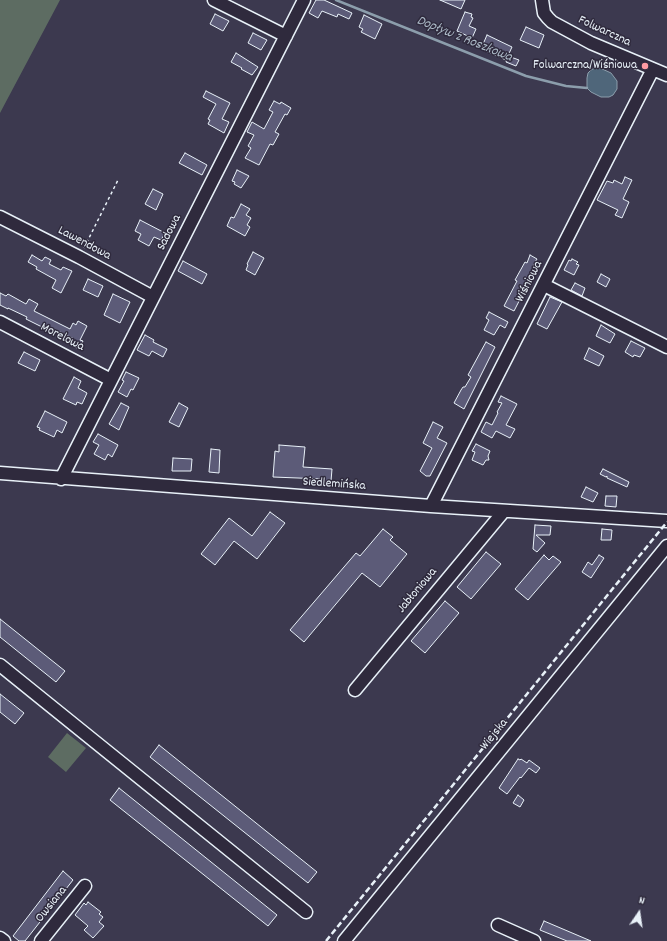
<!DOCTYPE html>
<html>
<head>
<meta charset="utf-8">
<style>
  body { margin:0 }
  #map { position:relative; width:667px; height:941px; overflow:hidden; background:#3c394f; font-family:Dekko,sans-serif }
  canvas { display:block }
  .north { position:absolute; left:619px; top:893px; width:40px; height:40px; -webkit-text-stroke:3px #2f2a3d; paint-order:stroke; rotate:13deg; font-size:11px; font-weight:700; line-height:16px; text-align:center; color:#e8f1f8 }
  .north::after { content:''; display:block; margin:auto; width:14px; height:18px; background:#e8f1f8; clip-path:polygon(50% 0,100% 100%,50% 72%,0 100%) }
</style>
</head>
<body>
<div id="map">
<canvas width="667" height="941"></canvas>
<div class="north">N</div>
</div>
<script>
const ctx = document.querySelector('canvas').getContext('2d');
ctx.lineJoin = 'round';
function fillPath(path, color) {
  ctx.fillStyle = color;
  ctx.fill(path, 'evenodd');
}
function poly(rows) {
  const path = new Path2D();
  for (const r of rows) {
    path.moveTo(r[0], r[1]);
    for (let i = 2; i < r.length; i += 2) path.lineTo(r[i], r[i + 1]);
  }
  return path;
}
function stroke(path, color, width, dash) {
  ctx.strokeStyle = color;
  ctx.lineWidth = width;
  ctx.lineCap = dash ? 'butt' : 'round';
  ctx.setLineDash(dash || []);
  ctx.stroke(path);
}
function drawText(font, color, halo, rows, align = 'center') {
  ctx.font = font + ' Dekko,sans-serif';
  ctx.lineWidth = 3;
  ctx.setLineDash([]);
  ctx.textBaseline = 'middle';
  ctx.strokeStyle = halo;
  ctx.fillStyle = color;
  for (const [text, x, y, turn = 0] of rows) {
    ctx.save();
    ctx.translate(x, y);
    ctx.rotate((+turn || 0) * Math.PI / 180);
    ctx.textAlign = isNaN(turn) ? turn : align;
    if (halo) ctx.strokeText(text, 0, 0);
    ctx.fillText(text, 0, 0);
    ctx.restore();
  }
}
const green = poly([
  [0,0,60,0,0,113],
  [67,733,86,748,66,772,48,757]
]);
const water = poly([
  [595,68,600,68,611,73,617,81,617,89,613,95,609,97,601,97,591,92,587,88,587,78,588,73,591,70,595,68]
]);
const stream = poly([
  [336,0,526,76,566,86,587,88]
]);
const building = poly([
  [316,0,324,0,352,13,349,19,338,14,337,17,322,11,318,18,309,13,316,0],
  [440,0,465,0,461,9,440,0],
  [465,12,472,14,471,17,473,18,469,26,476,29,472,38,457,31,465,12],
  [215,14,229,21,223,31,210,24,215,14],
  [364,15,382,24,375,39,361,32,363,29,359,27,364,15],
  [526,27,544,35,539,48,520,40,526,27],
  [253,33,267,40,261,50,248,43,253,33],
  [487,35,512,47,506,60,481,49,487,35],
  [236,53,258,67,252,75,241,69,242,68,231,62,236,53],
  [508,56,519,60,516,66,506,62,508,56],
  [206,91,230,103,222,119,229,122,224,133,208,124,210,120,208,119,216,104,203,97,206,91],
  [274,101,280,104,281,102,291,108,287,115,285,114,275,132,279,134,273,145,270,144,259,165,245,158,251,148,248,146,254,135,247,132,252,122,264,129,273,112,269,110,274,101],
  [185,153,207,165,202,175,179,163,185,153],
  [237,170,249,176,241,188,234,184,235,182,232,181,237,170],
  [625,177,632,180,623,199,629,202,622,218,615,215,618,210,597,200,607,181,613,183,614,180,622,184,625,177],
  [153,189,163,194,156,210,145,204,153,189],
  [241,204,250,209,246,215,251,218,247,225,250,227,245,236,227,226,231,217,234,218,241,204],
  [140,220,165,233,161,240,154,237,149,246,138,240,141,234,135,231,140,220],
  [253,252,264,258,255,275,246,270,248,265,247,264,253,252],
  [32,255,42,261,45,257,51,260,49,264,61,270,63,267,72,271,61,293,52,288,56,280,36,269,37,267,28,262,32,255],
  [530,255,537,259,533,266,536,268,514,311,504,306,517,281,515,280,525,262,527,263,530,255],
  [572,259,578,262,576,264,579,265,574,275,564,270,569,260,571,261,572,259],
  [183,261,207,274,202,284,178,271,183,261],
  [601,274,610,279,606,287,597,282,601,274],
  [88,279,103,286,98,297,83,290,88,279],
  [575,283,585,288,582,296,571,290,575,283],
  [0,293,6,296,8,294,26,304,29,299,38,304,34,311,70,329,73,323,76,325,78,321,87,326,80,340,83,341,79,349,71,345,74,339,56,330,54,333,26,319,27,317,8,308,8,309,0,305,0,293],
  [113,294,130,302,120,323,104,315,113,294],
  [550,297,562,302,547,329,537,324,550,297],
  [489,312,508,322,505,328,500,325,494,335,484,330,489,320,486,318,489,312],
  [601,325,615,334,610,343,596,336,601,325],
  [145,335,154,340,153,342,167,349,163,357,152,351,149,356,137,350,145,335],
  [631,341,645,348,640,357,634,355,633,357,625,352,631,341],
  [486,342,495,347,464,409,454,403,461,390,463,387,465,387,471,377,468,375,486,342],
  [589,348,604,356,599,366,584,359,589,348],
  [24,352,40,360,35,371,18,363,24,352],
  [126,372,139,378,133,390,131,389,127,397,118,392,124,381,122,380,126,372],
  [74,377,81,381,78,388,87,393,82,404,77,402,76,405,63,399,74,377],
  [501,396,517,404,506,425,515,429,510,438,496,431,492,438,481,432,486,422,492,425,498,413,497,412,502,403,498,402,501,396],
  [121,403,129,407,119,430,109,424,121,403],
  [179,403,188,408,179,427,169,422,179,403],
  [45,411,67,422,62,433,57,430,54,437,39,430,40,428,37,427,45,411],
  [433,422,443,427,437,438,447,443,430,476,426,476,420,471,432,448,423,443,433,422],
  [98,434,118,445,112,457,108,454,105,460,94,454,99,445,93,442,98,434],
  [476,444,490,451,488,456,489,460,486,460,483,465,472,460,475,452,472,451,476,444],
  [279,445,305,447,303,467,332,469,331,481,323,481,323,479,273,477,275,451,279,452,279,445],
  [211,449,220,450,219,473,209,472,211,449],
  [173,458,192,459,191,471,172,471,173,458],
  [603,469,629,482,627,487,607,478,607,476,606,477,600,474,603,469],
  [586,487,598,493,593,502,581,497,586,487],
  [606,496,617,496,616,507,605,506,606,496],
  [270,512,285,523,257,559,234,541,215,565,201,554,229,518,252,536,270,512],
  [535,525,551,526,550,535,536,535,545,543,537,552,533,549,535,525],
  [383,529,393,537,390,540,407,554,380,587,362,573,304,642,290,630,356,553,360,556,383,529],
  [602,529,612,530,611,540,601,540,602,529],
  [486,552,501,564,471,599,457,587,486,552],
  [544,555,549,560,553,556,561,562,528,600,515,589,544,555],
  [599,555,604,558,591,578,582,572,588,562,592,565,599,555],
  [445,601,459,613,425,653,411,641,445,601],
  [0,619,65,671,56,682,0,637,0,619],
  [0,694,24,713,15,724,0,712,0,694],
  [159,745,317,872,308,883,150,757,159,745],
  [518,759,520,760,521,759,527,763,529,760,540,768,536,773,529,768,521,778,520,777,507,794,499,788,518,759],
  [119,788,277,915,268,926,110,800,119,788],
  [518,795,524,800,520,807,513,803,518,795],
  [63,871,73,880,25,941,19,941,13,936,63,871],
  [88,902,101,912,99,914,103,917,99,922,104,926,93,938,84,930,88,926,75,915,84,903,86,905,88,902],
  [544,921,591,941,567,941,540,930,544,921]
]);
const path = poly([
  [84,248,118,180]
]);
const minor = poly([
  [214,0,286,36],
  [542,0,544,13,548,18,552,22,591,43,667,75],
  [0,217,79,257,153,297],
  [544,285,667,347],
  [0,322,111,380],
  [0,473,431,506,667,521],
  [61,479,304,0],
  [431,506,653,69],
  [0,665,306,912],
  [355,690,504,511],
  [498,925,534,941],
  [0,938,4,941],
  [41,941,85,886],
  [344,941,667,546]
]);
const rail = poly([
  [326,941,667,522]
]);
const markers = [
  [645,66,4,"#ff9aa2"]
];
const streetNames = [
  ["Folwarczna",604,32,25],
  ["Sadowa",170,233,-63],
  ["Lawendowa",84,244,28],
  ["Wiśniowa",530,282,-63],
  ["Morelowa",62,338,27],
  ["Siedlemińska",334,485,4],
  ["Jabłoniowa",418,591,-50],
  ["Wiejska",495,735,-51],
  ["Owsiana",52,905,-51]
];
const poiNames = [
  ["Folwarczna/Wiśniowa",637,66]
];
const waterNames = [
  ["Dopływ z Roszkowa",464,40,22]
];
fillPath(green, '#5d6c62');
fillPath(water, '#4f667a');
stroke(water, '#8c9eac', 1);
stroke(stream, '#8c9eac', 2.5);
fillPath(building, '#5c5b78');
stroke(building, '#e8f1f8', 1);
stroke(minor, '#e8f1f8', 15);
stroke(path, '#e8f1f8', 1.5, [3, 3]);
stroke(minor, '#2f2a3d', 12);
stroke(rail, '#e8f1f8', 2.5, [6, 3]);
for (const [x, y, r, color] of markers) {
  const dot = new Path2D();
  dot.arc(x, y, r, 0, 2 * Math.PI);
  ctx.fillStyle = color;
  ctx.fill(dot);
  stroke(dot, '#2f2a3d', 1.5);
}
drawText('13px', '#e8f1f8', '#2f2a3d', streetNames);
drawText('13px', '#e8f1f8', '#2f2a3d', poiNames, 'right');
drawText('italic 14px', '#abb9c6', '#2f2a3d', waterNames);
</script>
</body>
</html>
